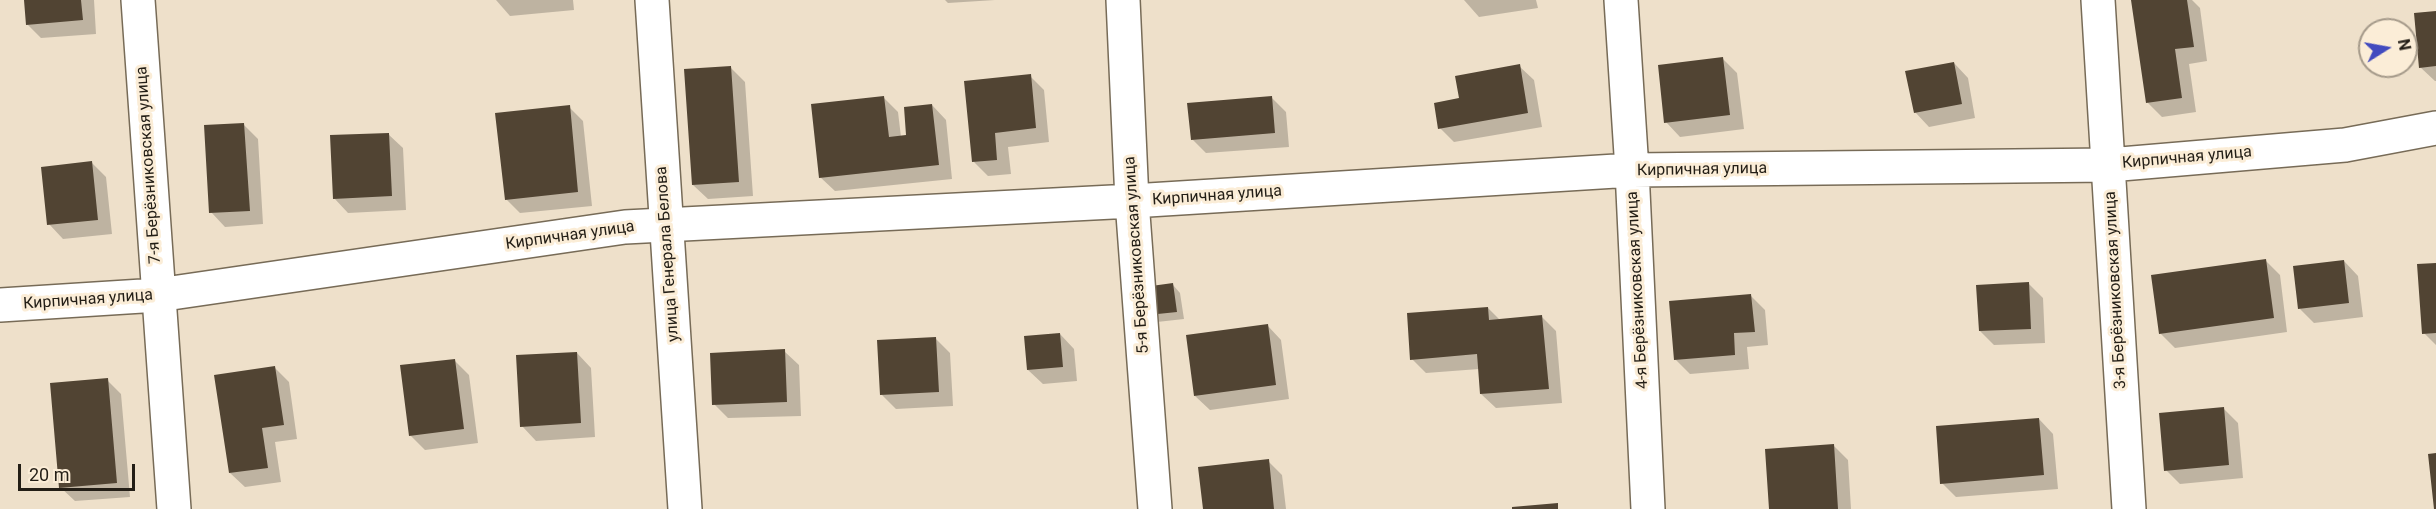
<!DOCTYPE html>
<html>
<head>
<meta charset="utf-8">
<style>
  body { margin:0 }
  #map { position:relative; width:2436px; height:509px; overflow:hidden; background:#eee0ca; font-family:Roboto,sans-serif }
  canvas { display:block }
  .north { position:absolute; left:2358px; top:18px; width:60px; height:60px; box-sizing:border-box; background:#fbedd7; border:2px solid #a59a8a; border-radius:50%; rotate:79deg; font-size:16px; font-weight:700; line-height:24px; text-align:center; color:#231e16 }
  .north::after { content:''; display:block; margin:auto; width:21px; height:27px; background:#424bbf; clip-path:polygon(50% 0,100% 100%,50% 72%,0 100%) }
  .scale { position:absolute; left:18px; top:464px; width:117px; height:27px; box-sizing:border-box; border:3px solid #231e16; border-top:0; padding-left:8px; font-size:18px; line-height:21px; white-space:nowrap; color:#231e16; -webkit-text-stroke:4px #fbedd7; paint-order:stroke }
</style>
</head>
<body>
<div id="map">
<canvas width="2436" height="509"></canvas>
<div class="north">N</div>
<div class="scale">20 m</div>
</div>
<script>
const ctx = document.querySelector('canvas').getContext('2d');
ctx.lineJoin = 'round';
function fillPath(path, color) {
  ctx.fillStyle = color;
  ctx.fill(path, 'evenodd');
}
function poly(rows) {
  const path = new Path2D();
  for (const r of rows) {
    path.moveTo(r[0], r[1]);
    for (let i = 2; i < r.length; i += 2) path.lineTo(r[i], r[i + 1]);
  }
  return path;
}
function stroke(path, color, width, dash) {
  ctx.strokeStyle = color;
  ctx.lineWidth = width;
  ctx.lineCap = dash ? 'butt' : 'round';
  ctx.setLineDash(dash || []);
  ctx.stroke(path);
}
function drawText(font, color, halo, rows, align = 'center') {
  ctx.font = font + ' Roboto,sans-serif';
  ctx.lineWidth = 6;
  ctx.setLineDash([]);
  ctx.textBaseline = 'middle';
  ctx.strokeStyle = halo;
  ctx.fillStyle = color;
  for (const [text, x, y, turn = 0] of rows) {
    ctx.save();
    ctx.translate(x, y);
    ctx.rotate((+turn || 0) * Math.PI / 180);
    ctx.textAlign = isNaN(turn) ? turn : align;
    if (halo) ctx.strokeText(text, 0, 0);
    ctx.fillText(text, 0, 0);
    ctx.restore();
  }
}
const shadow = poly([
  [25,0,94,0,96,34,41,38,27,24],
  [496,0,573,0,574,10,510,16],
  [945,0,995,0,948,3],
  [1464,0,1536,0,1538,8,1479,17],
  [2140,0,2192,0,2200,8,2207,61,2189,64,2196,112,2162,117,2148,103],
  [2436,13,2436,81,2435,81,2420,67],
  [1723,59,1737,73,1744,129,1680,137,1666,122],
  [1954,63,1968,78,1975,118,1929,127,1915,112],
  [1519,66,1534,80,1542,127,1454,142,1440,128],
  [731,68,745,82,753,196,708,199,693,185],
  [1030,76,1044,90,1049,142,1008,147,1011,174,988,176,974,162],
  [1271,97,1286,112,1289,147,1206,153,1192,139],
  [884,98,898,112,901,137,908,136,932,105,946,120,952,179,835,191,820,177],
  [569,107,583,121,592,206,520,213,506,199],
  [243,124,258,139,263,224,225,227,211,212],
  [388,134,403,148,406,210,348,213,334,198],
  [92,163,106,177,112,234,63,239,49,224],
  [2265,260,2280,275,2287,332,2175,348,2160,333],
  [2344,261,2358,276,2363,317,2314,323,2300,309],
  [2436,265,2436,345,2424,333],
  [2028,283,2043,298,2045,343,1994,345,1980,331],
  [1173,285,1180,293,1184,319,1157,322,1149,315],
  [1751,296,1765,310,1768,345,1747,347,1749,369,1690,374,1675,359],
  [1488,308,1500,320,1542,317,1556,331,1562,403,1496,408,1481,394,1479,369,1426,373,1412,359],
  [1267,325,1281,340,1289,399,1210,410,1195,396],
  [1060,334,1074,349,1077,381,1043,384,1028,370],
  [936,339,950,353,953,406,896,409,882,395],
  [784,351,799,365,801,416,728,418,714,404],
  [577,353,591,368,595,437,536,441,522,426],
  [454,360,469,375,478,443,425,450,410,435],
  [275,368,289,382,297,439,275,442,281,482,245,487,230,473],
  [107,380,121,394,130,497,75,501,60,487],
  [2223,408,2238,423,2243,478,2180,484,2166,470],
  [2039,419,2053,434,2058,489,1956,497,1942,483],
  [1833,445,1848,460,1851,509,1771,509],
  [1268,461,1282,475,1286,509,1204,509]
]);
const building = poly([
  [24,0,81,0,83,20,26,25],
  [2131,0,2187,0,2194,47,2175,49,2182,98,2146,103],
  [2436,11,2436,66,2419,68,2414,13],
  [1723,57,1730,115,1664,123,1658,65],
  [1954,62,1962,104,1914,113,1905,71],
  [1520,64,1528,113,1438,129,1434,103,1459,98,1455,76],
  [731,66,739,182,692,185,684,69],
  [1031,74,1036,128,995,133,997,160,972,162,964,81],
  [884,96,889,137,906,135,904,107,932,104,939,165,819,178,811,104],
  [1272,96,1275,133,1191,140,1187,103],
  [570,105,578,192,505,200,495,113],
  [244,123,250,211,209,213,204,125],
  [389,133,392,196,333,199,330,135],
  [92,161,98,220,47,225,41,167],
  [2266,259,2274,318,2159,334,2151,275],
  [2344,260,2349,303,2298,309,2293,266],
  [2436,263,2436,333,2422,334,2417,264],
  [2029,282,2031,329,1979,331,1976,285],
  [1173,283,1177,312,1148,315,1144,287],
  [1751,294,1755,332,1734,333,1735,355,1674,360,1669,301],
  [1488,307,1489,320,1542,315,1549,389,1480,394,1477,354,1410,360,1407,313],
  [1268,324,1276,385,1194,396,1186,335],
  [1060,333,1063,367,1027,370,1024,336],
  [936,337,939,392,880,395,877,340],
  [785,349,787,402,712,405,710,353],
  [577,352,581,423,520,427,516,355],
  [455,359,464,429,409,436,400,365],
  [275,366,284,425,262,428,268,468,229,473,214,375],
  [108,378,117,483,59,488,50,383],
  [2224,407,2229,465,2164,471,2159,413],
  [2039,418,2044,475,1940,484,1936,426],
  [1834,444,1838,509,1769,509,1765,449],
  [2436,453,2436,509,2434,509,2428,454],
  [1269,459,1274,509,1203,509,1198,467],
  [1558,503,1558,509,1512,509,1512,507]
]);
const minor = poly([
  [138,0,174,509],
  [1123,0,1132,201,1155,509],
  [1621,0,1632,170,1648,509],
  [2098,0,2129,509],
  [0,305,158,295,625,227,1132,201,1632,170,2109,165,2345,145,2436,128]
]);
const secondary = poly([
  [652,0,685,509]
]);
const streetNames = [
  ["Кирпичная улица",2187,158,-5],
  ["7-я Берёзниковская улица",149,165,-94],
  ["Кирпичная улица",1702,170,-1],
  ["Кирпичная улица",1217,196,-4],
  ["Кирпичная улица",570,236,-8],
  ["улица Генерала Белова",668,254,-94],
  ["5-я Берёзниковская улица",1137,255,-94],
  ["4-я Берёзниковская улица",1638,290,-93],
  ["3-я Берёзниковская улица",2116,290,-93],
  ["Кирпичная улица",88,300,-4]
];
fillPath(shadow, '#0003');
fillPath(building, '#514433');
stroke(minor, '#776b57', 36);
stroke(secondary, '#776b57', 36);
stroke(minor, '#fff', 33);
stroke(secondary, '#fff', 33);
drawText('16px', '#231e16', '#fbedd7', streetNames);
</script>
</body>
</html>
